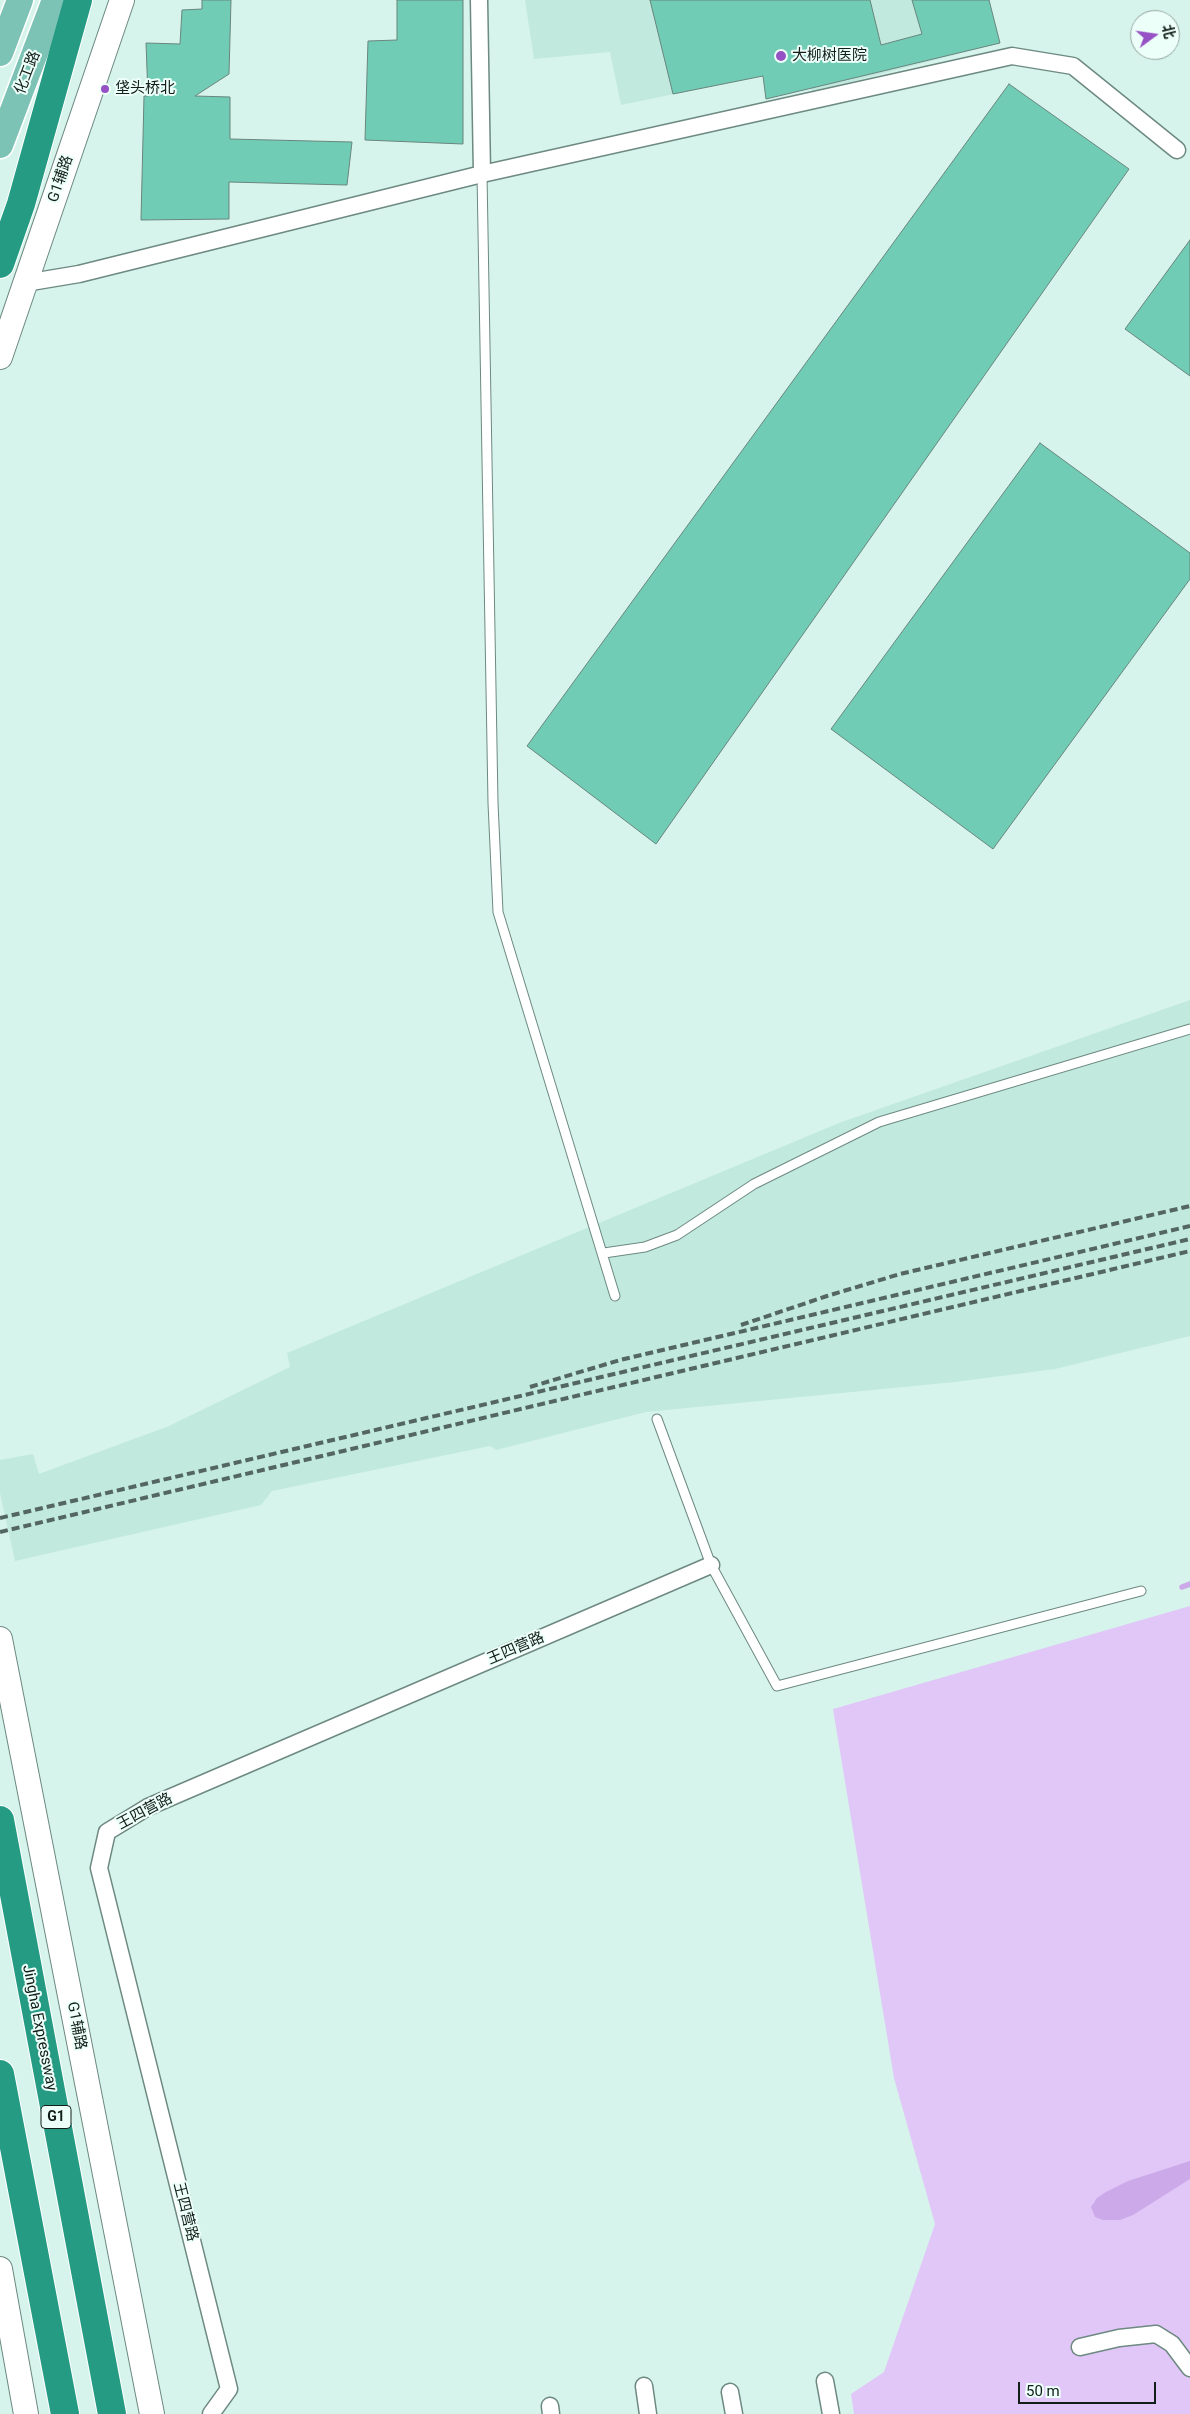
<!DOCTYPE html>
<html>
<head>
<meta charset="utf-8">
<style>
  body { margin:0 }
  #map { position:relative; width:1190px; height:2414px; overflow:hidden; background:#d6f4eb; font-family:Roboto,"Noto Sans SC",sans-serif }
  canvas { display:block }
  .north { position:absolute; left:1130px; top:10px; width:50px; height:50px; box-sizing:border-box; background:#ecfff9; border:1px solid #95a5a0; border-radius:50%; rotate:76deg; font-size:14px; font-weight:700; line-height:20px; text-align:center; color:#131e1b }
  .north::after { content:''; display:block; margin:auto; width:18px; height:22px; background:#9651c5; clip-path:polygon(50% 0,100% 100%,50% 72%,0 100%) }
  .scale { position:absolute; left:1018px; top:2382px; width:138px; height:22px; box-sizing:border-box; border:2px solid #131e1b; border-top:0; padding-left:6px; font-size:15px; line-height:18px; white-space:nowrap; color:#131e1b; -webkit-text-stroke:4px #ecfff9; paint-order:stroke }
</style>
</head>
<body>
<div id="map">
<canvas width="1190" height="2414"></canvas>
<div class="north">北</div>
<div class="scale">50 m</div>
</div>
<script>
const ctx = document.querySelector('canvas').getContext('2d');
ctx.lineJoin = 'round';
function fillPath(path, color) {
  ctx.fillStyle = color;
  ctx.fill(path, 'evenodd');
}
function poly(rows) {
  const path = new Path2D();
  for (const r of rows) {
    path.moveTo(r[0], r[1]);
    for (let i = 2; i < r.length; i += 2) path.lineTo(r[i], r[i + 1]);
  }
  return path;
}
function stroke(path, color, width, dash) {
  ctx.strokeStyle = color;
  ctx.lineWidth = width;
  ctx.lineCap = dash ? 'butt' : 'round';
  ctx.setLineDash(dash || []);
  ctx.stroke(path);
}
function drawText(font, color, halo, rows, align = 'center') {
  ctx.font = font + ' Roboto,"Noto Sans SC",sans-serif';
  ctx.lineWidth = 4;
  ctx.setLineDash([]);
  ctx.textBaseline = 'middle';
  ctx.strokeStyle = halo;
  ctx.fillStyle = color;
  for (const [text, x, y, turn = 0] of rows) {
    ctx.save();
    ctx.translate(x, y);
    ctx.rotate((+turn || 0) * Math.PI / 180);
    ctx.textAlign = isNaN(turn) ? turn : align;
    if (halo) ctx.strokeText(text, 0, 0);
    ctx.fillText(text, 0, 0);
    ctx.restore();
  }
}
const built = poly([
  [525,0,986,0,1000,43,812,92,805,67,621,105,610,52,534,59],
  [1190,1000,1190,1336,1055,1369,955,1382,646,1412,496,1450,490,1446,272,1491,261,1505,15,1561,0,1493,0,1460,33,1454,39,1474,169,1426,290,1367,287,1353,839,1123]
]);
const green = poly([
  [1190,1606,1190,2414,854,2414,851,2394,884,2372,935,2224,894,2078,833,1709]
]);
const water = poly([
  [1190,2161,1190,2179,1133,2215,1120,2220,1103,2220,1095,2217,1091,2207,1097,2198,1106,2192,1128,2181]
]);
const stream = poly([
  [1182,1587,1190,1584]
]);
const building = poly([
  [202,0,231,0,229,74,195,96,230,97,230,139,352,142,347,185,229,182,229,219,141,220,144,96,148,96,146,43,180,44,182,10,202,9,202,0],
  [397,0,463,0,463,144,365,140,368,41,397,40,397,0],
  [650,0,870,0,881,45,922,34,912,0,989,0,1000,43,766,99,763,76,673,94,650,0],
  [1009,84,1129,169,656,844,527,746,1009,84],
  [1190,240,1190,376,1125,329,1190,240],
  [1040,443,1190,553,1190,579,993,849,831,729,1040,443]
]);
const service = poly([
  [482,174,493,803,498,912,615,1296],
  [604,1253,645,1247,677,1235,754,1184,879,1122,1190,1029],
  [657,1419,711,1565,777,1686,1141,1591]
]);
const minor = poly([
  [479,0,482,174],
  [25,283,79,274,482,174,1012,56,1073,66,1177,150],
  [1080,2347,1119,2338,1156,2334,1172,2344,1190,2368],
  [825,2381,831,2414],
  [644,2386,648,2414],
  [730,2392,734,2414],
  [550,2406,551,2414],
  [211,2414,229,2389,99,1868,107,1832,148,1807,711,1565]
]);
const secondary = poly([
  [0,357,122,0],
  [0,1639,152,2414],
  [0,2269,26,2414]
]);
const primary = poly([
  [0,53,20,0],
  [0,145,55,0]
]);
const motorway = poly([
  [0,264,21,204,78,0],
  [0,1820,112,2414],
  [0,2074,65,2414]
]);
const rail = poly([
  [741,1325,827,1296,900,1274,1190,1206],
  [530,1387,620,1360,1190,1226],
  [0,1518,1190,1239],
  [0,1532,1190,1251]
]);
const markers = [
  [781,56,6,"#9651c5"],
  [105,89,5,"#9651c5"]
];
const shields = [
  [56,2117,30]
];
const shieldNames = [
  ["G1",56,2117]
];
const poiNames = [
  ["大柳树医院",792,56],
  ["垡头桥北",115,89]
];
const streetNames = [
  ["化工路",28,73,-69],
  ["G1辅路",61,179,-71],
  ["王四营路",516,1649,-23],
  ["王四营路",145,1812,-28],
  ["G1辅路",76,2026,79],
  ["Jingha Expressway",39,2028,79],
  ["王四营路",185,2212,76]
];
fillPath(built, '#c1e9dd');
fillPath(green, '#e1c7f8');
fillPath(water, '#cca9e8');
stroke(stream, '#cca9e8', 5.5);
fillPath(building, '#71ccb6');
stroke(building, '#69857d', 1);
stroke(service, '#6d8981', 11);
stroke(minor, '#6d8981', 19);
stroke(secondary, '#6d8981', 26);
stroke(primary, '#fff', 29);
stroke(motorway, '#fff', 30);
stroke(service, '#fff', 9);
stroke(minor, '#fff', 16);
stroke(secondary, '#fff', 24);
stroke(primary, '#7dc3b5', 26);
stroke(motorway, '#269b84', 28);
stroke(rail, '#546661', 4, [8, 4]);
for (const [x, y, r, color] of markers) {
  const dot = new Path2D();
  dot.arc(x, y, r, 0, 2 * Math.PI);
  ctx.fillStyle = color;
  ctx.fill(dot);
  stroke(dot, '#ecfff9', 2);
}
for (const [x, y, w] of shields) {
  const box = new Path2D();
  box.roundRect(x - w / 2, y - 11.5, w, 23, 4);
  ctx.fillStyle = '#ecfff9';
  ctx.fill(box);
  stroke(box, '#131e1b', 1);
}
drawText('bold 14px', '#131e1b', null, shieldNames);
drawText('15px', '#131e1b', '#ecfff9', poiNames, 'left');
drawText('15px', '#131e1b', '#ecfff9', streetNames);
</script>
</body>
</html>
